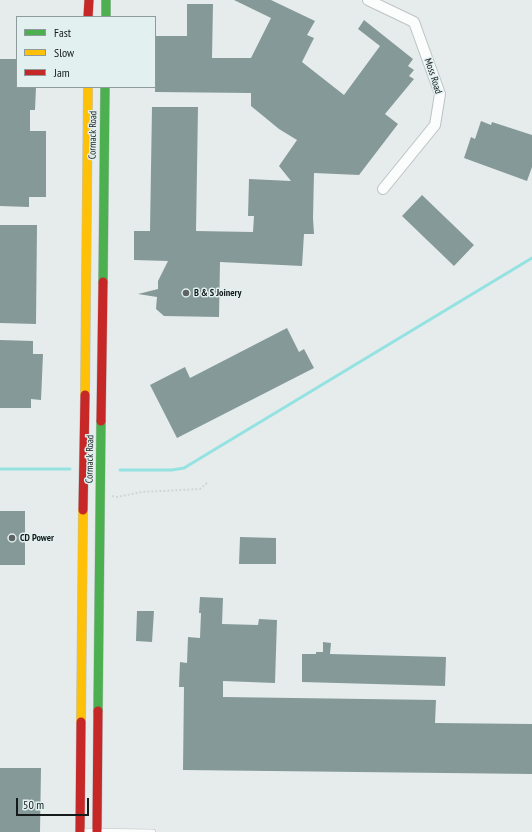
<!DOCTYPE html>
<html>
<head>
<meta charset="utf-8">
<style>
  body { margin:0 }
  #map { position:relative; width:532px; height:832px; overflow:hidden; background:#e6ecec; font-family:"PT Sans Narrow",sans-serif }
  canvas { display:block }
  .legend { position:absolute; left:16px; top:16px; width:140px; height:72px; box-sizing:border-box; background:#e2f0f0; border:1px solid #909a9a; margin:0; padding:5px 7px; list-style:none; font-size:12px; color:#151a1a }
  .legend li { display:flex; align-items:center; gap:8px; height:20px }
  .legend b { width:20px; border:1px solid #909a9a }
  .scale { position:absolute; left:16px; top:798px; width:73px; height:18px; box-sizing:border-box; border:2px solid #151a1a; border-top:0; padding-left:5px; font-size:12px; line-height:14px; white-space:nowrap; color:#151a1a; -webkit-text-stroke:3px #e2f0f0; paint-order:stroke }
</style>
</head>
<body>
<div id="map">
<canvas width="532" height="832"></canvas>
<ul class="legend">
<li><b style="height:5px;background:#4caf50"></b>Fast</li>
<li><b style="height:5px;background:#ffc107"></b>Slow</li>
<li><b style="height:5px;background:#c62828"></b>Jam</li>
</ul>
<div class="scale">50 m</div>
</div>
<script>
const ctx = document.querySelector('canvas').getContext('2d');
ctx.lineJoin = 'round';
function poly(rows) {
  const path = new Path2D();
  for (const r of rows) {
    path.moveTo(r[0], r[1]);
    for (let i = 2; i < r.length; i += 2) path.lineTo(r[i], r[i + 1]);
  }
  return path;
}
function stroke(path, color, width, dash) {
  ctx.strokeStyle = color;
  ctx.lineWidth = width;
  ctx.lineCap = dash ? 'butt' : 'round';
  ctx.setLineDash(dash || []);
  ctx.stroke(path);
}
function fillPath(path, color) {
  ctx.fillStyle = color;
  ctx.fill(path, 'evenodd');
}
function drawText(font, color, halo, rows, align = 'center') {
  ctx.font = font + ' "PT Sans Narrow",sans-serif';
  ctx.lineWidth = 3;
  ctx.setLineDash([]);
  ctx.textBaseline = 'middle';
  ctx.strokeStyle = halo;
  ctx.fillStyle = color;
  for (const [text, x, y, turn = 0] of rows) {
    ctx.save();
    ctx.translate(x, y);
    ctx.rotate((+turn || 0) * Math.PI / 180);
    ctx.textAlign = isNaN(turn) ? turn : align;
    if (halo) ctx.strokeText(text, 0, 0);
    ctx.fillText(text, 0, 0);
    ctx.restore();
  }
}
const stream = poly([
  [0,469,70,469],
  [120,470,172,470,184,468,532,258]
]);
const building = poly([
  [234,0,271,0,315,21,307,35,314,38,302,62,344,95,380,46,358,29,364,20,413,59,408,66,414,70,409,76,414,79,385,114,398,124,359,175,314,173,313,218,314,234,304,234,302,266,220,262,219,317,164,316,156,309,157,297,138,294,158,289,158,281,168,261,134,260,134,231,150,231,152,107,198,107,196,231,253,232,254,216,248,216,249,179,291,181,279,166,297,140,279,129,251,106,251,93,155,92,155,36,187,36,187,4,213,4,212,58,251,58,271,18],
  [0,59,17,59,17,87,36,87,35,110,30,110,30,131,46,131,46,197,29,197,29,207,0,206],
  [481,121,491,125,492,122,532,135,532,167,527,181,464,158,471,137,475,139],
  [422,195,474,245,454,266,402,216],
  [0,225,37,225,36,324,0,323],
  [287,328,299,352,304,349,314,368,177,438,150,385,185,367,190,378],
  [0,340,33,341,33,354,43,354,41,400,31,399,31,408,0,408],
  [0,511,25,511,25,565,0,565],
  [240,537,276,538,276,564,239,564],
  [200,597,223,598,222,624,258,625,259,619,277,620,275,683,223,681,223,697,436,700,435,723,532,724,532,774,183,770,184,687,179,687,180,662,187,663,188,637,200,638,201,613,199,613],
  [137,611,154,611,152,642,136,641],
  [323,642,331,643,330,654,446,657,445,686,302,682,302,654,316,654,316,652,323,652],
  [0,768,41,768,40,832,0,832]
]);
const path = poly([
  [112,496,117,497,142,492,200,489,208,482]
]);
const lane = poly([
  [81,831,153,832]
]);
const street = poly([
  [368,0,414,22,440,94,435,125,383,189]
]);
const fast = poly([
  [106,0,106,17],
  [103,282,105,87],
  [98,711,101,421]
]);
const slow = poly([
  [85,395,88,87],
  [81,722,83,510]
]);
const jam = poly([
  [88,17,89,0],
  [101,421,103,282],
  [83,510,85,395],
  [80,832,81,722],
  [97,832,98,711]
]);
const markers = [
  [186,293,4,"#5e6464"],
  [12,538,4,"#5e6464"]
];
const streetNames = [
  ["Moss Road",433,76,72],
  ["Cormack Road",93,135,-89],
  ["Cormack Road",90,459,-89]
];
const poiNames = [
  ["B & S Joinery",194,293],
  ["CD Power",20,538]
];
stroke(stream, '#94e2e1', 3);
fillPath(building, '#859999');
stroke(lane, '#bdc3c3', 6);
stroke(street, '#bdc3c3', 12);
stroke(fast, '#bdc3c3', 10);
stroke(slow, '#bdc3c3', 10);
stroke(jam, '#bdc3c3', 10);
stroke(path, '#d2d5d5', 2, [2, 2]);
stroke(lane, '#fbfcfc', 5);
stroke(street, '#fbfcfc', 10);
stroke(fast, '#4caf50', 9);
stroke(slow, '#ffc107', 9);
stroke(jam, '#c62828', 9);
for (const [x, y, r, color] of markers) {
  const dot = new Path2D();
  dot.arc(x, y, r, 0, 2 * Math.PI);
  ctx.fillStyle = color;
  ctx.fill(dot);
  stroke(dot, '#e2f0f0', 1.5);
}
drawText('10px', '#151a1a', '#e2f0f0', streetNames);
drawText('bold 10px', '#151a1a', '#e2f0f0', poiNames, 'left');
</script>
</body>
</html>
